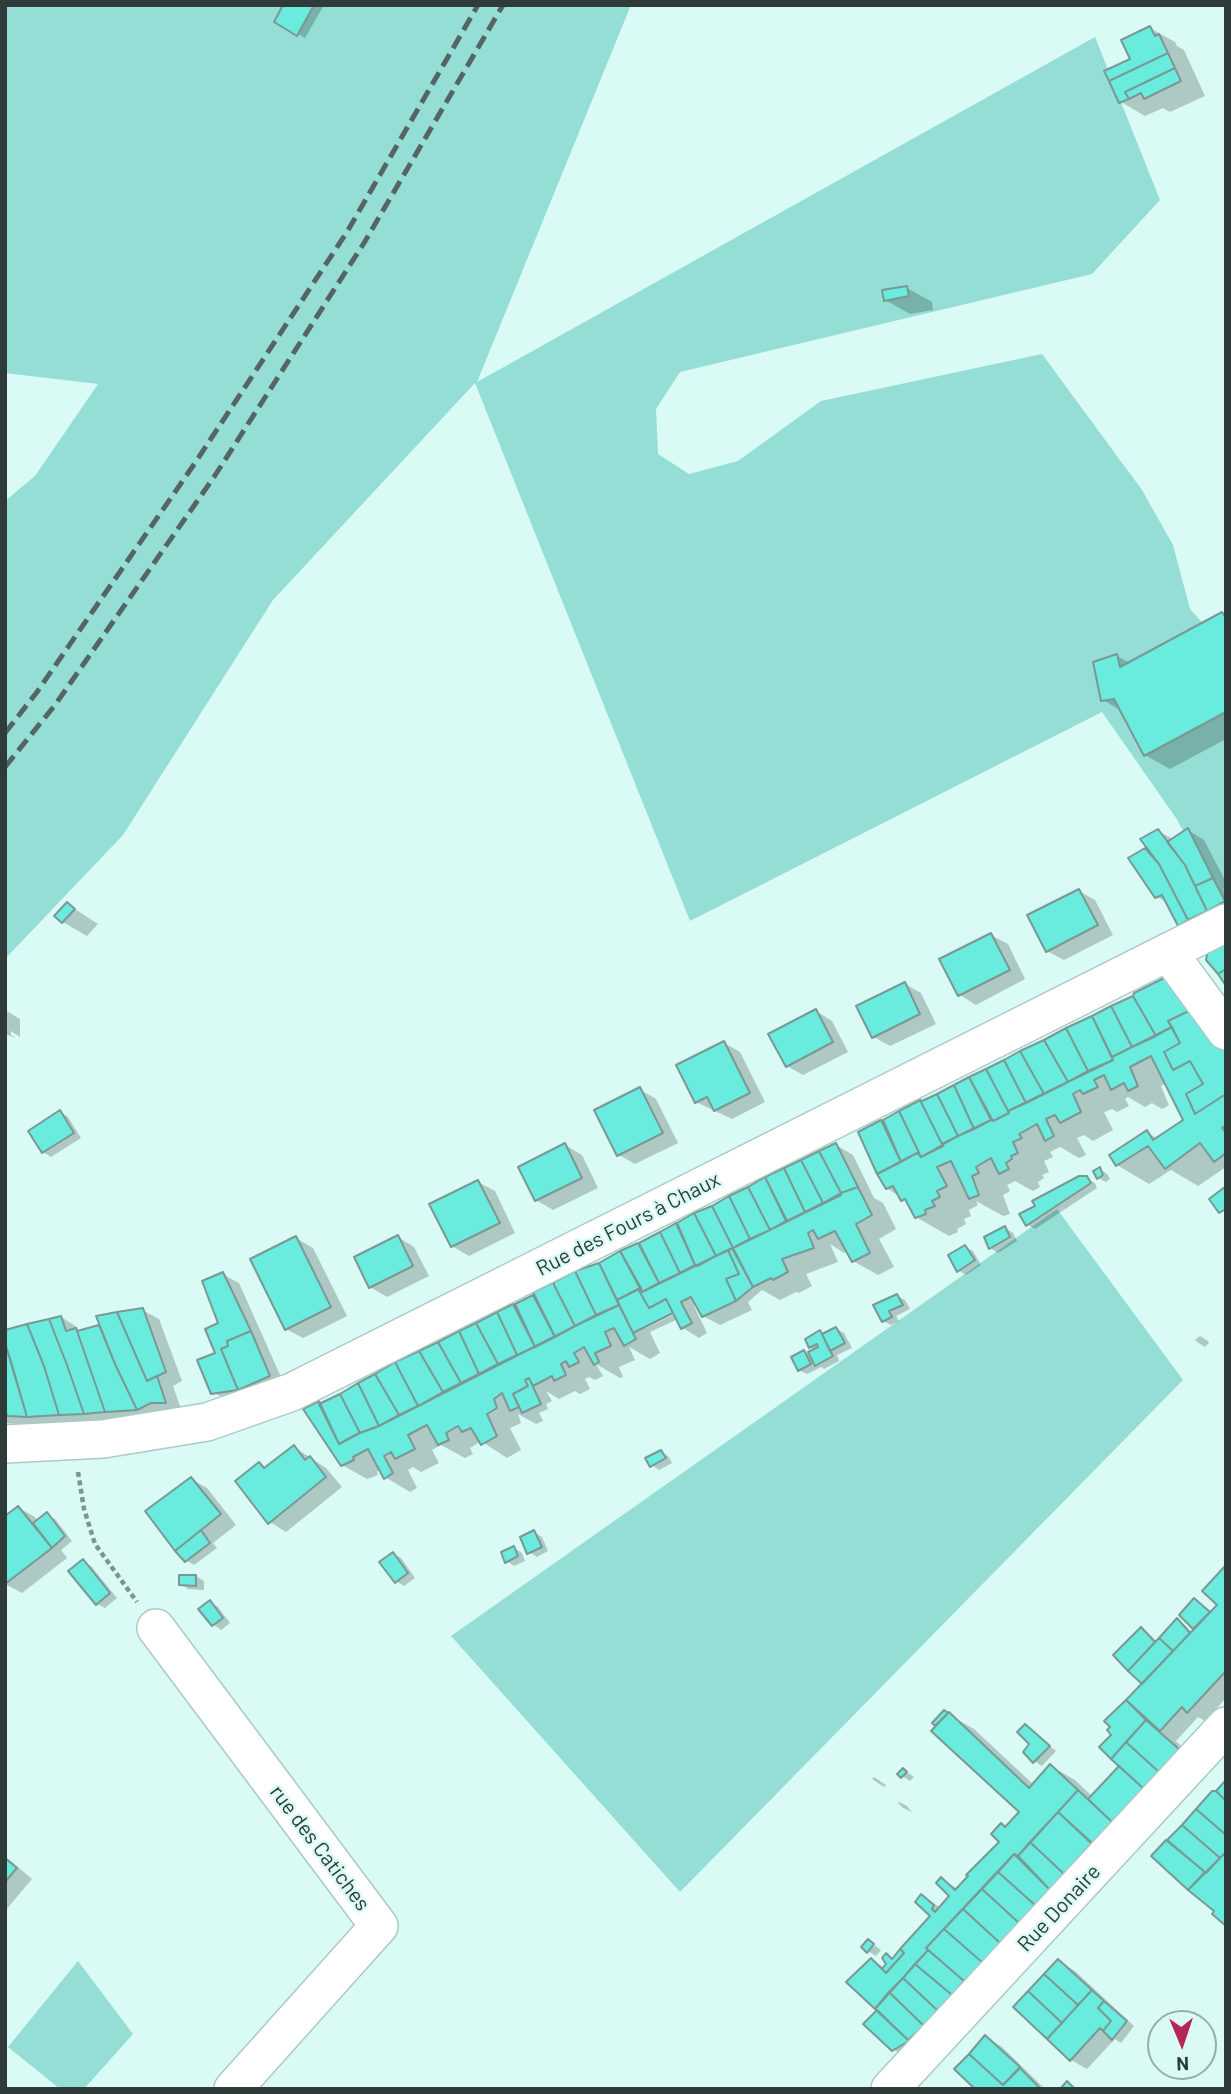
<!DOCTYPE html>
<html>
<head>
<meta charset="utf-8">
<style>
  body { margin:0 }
  #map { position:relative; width:1231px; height:2094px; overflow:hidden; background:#dafaf5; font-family:Barlow,sans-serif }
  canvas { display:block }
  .frame { position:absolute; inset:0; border:7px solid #2e3b39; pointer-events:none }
  .north { position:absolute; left:1147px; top:2010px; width:70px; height:70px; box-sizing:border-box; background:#dafaf5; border:2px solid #95aeaa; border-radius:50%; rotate:178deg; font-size:19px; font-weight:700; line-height:28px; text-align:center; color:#2e3b39 }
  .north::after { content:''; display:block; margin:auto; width:24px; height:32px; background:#b52657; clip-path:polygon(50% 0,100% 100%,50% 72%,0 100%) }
</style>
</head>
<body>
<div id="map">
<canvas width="1231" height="2094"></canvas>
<div class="frame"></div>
<div class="north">N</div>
</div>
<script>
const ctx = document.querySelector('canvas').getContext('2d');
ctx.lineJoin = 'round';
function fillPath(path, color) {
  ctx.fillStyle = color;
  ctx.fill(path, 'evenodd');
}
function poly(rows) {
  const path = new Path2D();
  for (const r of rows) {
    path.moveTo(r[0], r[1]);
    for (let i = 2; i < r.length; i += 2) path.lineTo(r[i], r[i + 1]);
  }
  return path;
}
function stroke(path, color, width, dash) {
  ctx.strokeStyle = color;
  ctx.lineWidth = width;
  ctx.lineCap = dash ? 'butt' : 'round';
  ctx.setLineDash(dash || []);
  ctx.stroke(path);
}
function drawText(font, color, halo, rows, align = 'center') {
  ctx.font = font + ' Barlow,sans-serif';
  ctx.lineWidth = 5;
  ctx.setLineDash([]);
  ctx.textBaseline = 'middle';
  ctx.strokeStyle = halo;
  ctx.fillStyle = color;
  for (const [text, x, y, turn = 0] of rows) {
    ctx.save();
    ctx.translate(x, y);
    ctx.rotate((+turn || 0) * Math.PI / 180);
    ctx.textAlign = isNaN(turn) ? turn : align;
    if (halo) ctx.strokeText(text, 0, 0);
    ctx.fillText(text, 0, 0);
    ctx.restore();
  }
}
const green = poly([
  [5,5,631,5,477,382,1095,37,1160,200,1092,274,680,372,656,409,658,454,689,474,738,461,821,401,1042,354,1142,490,1173,545,1190,609,1226,649,1226,907,1176,818,1102,712,690,921,475,383,273,600,123,835,5,959,5,501,35,476,98,384,5,373],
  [1057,1209,1183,1380,680,1892,451,1636],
  [78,1961,133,2034,84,2089,60,2089,8,2047]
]);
const shadow = poly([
  [285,5,324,5,305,38,276,21],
  [1150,28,1175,42,1177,46,1184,50,1205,96,1170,112,1163,108,1145,116,1121,102,1133,60],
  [907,288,932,302,933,310,910,314,885,300],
  [1222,614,1226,616,1226,739,1170,769,1145,755,1123,712,1103,700,1117,656,1130,663],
  [1188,830,1204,840,1226,882,1226,888,1223,889,1226,894,1226,909,1196,934,1179,924,1168,903,1156,896,1131,858,1148,848,1158,831,1173,839],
  [1079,891,1095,900,1113,935,1064,960,1047,951],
  [67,904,98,924,87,936,63,922],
  [991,935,1008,944,1025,979,976,1005,960,995],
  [905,984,921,993,936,1024,890,1046,874,1037],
  [1134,998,1226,1037,1226,1167,1198,1186,1171,1170,1149,1184,1117,1165,1147,1132,1158,1139,1186,1121,1166,1083,1161,1086,1169,1105,1162,1109,1152,1103,1145,1107,1128,1097,1125,1099,1129,1106,1117,1112,1112,1109,1104,1112,1113,1130,1093,1141,1084,1135,1077,1138,1086,1155,1079,1158,1060,1147,1050,1152,1053,1157,1044,1161,1049,1172,1042,1175,1044,1178,1038,1182,1040,1187,1033,1191,1015,1181,1007,1185,1010,1191,1003,1195,1010,1214,1003,1216,976,1201,978,1205,969,1210,971,1216,964,1219,966,1224,957,1229,958,1232,949,1236,916,1217,909,1203,887,1188,860,1133,920,1102,922,1103,1005,1060],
  [5,1010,20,1019,20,1037,11,1031,11,1035,16,1038,5,1034],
  [816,1011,832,1021,848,1052,803,1075,787,1066],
  [724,1043,740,1052,765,1102,732,1119,696,1102],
  [639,1089,656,1099,678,1143,635,1164,619,1155],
  [60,1112,68,1117,81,1138,51,1157,43,1152],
  [565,1145,582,1155,598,1188,553,1210,536,1200],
  [836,1145,853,1155,874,1198,883,1203,896,1229,879,1239,894,1267,878,1275,853,1261,848,1251,844,1253,830,1244,838,1262,806,1274,812,1286,799,1293,796,1292,780,1300,762,1290,748,1302,752,1310,720,1325,703,1316,697,1304,694,1306,707,1333,699,1338,683,1328,678,1319,650,1332,660,1353,650,1359,629,1347,635,1360,619,1367,623,1377,620,1378,596,1364,603,1376,595,1380,589,1377,585,1379,590,1389,580,1394,575,1391,559,1399,546,1391,552,1401,546,1404,548,1409,539,1413,543,1421,536,1424,518,1414,521,1423,510,1428,521,1450,507,1458,481,1441,470,1448,473,1454,465,1458,441,1445,432,1450,439,1463,421,1472,413,1467,408,1470,417,1488,410,1492,385,1477,381,1469,377,1471,378,1475,367,1479,342,1465,320,1405,498,1312,535,1296,535,1293,576,1273,600,1265,620,1253,713,1208,767,1178],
  [672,1312,673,1315,646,1328,646,1324],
  [1100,1169,1107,1174,1110,1179,1106,1182,1098,1178],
  [1086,1178,1095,1183,1097,1188,1035,1229,1028,1225],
  [478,1182,495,1191,515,1233,469,1256,452,1246],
  [1005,1228,1013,1233,1017,1241,998,1253,990,1248,987,1238],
  [398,1237,414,1247,429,1276,387,1297,370,1287],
  [296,1238,313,1248,347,1316,303,1338,286,1329],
  [965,1247,973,1251,981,1265,966,1275,958,1270],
  [222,1274,239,1283,285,1386,230,1402,213,1392,221,1324],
  [897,1296,905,1300,910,1309,896,1316,899,1321,891,1325,883,1321],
  [142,1310,159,1319,182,1381,173,1386,182,1412,168,1418,45,1426,5,1423,5,1332,61,1317,77,1327,79,1332,101,1326],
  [836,1329,844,1333,852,1348,837,1355,839,1361,824,1369,821,1367,807,1374,799,1370,804,1352,808,1354,816,1350,811,1347,807,1339,820,1332,824,1335],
  [1200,1336,1208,1341,1209,1343,1205,1347,1197,1342,1195,1340],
  [294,1447,326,1468,342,1487,286,1532,270,1522,259,1464,266,1468],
  [661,1452,669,1457,672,1463,659,1470,652,1465],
  [191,1479,207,1488,236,1525,213,1543,217,1548,194,1565,186,1560],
  [19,1508,35,1517,38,1521,47,1515,55,1519,72,1541,61,1550,67,1558,22,1593,5,1584],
  [534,1532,542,1537,548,1551,537,1557,529,1552],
  [514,1548,522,1553,525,1561,514,1566,507,1561],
  [393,1554,401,1558,415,1578,404,1586,396,1581],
  [83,1561,91,1566,117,1598,105,1608,97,1604],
  [1226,1567,1226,1698,1205,1721,1198,1717,1176,1741,1195,1760,926,2048,910,2040,901,2054,893,2049,879,2010,872,1960,885,1968,889,1964,886,1956,893,1960,933,1916,922,1896,941,1908,952,1896,941,1879,958,1889,1001,1842,1006,1829,1021,1812,934,1723,944,1712,974,1729,1034,1785,1051,1766,1075,1780,1093,1797,1122,1766,1113,1735,1128,1702,1145,1684,1116,1655,1141,1629,1149,1634,1157,1642,1177,1620,1185,1625,1192,1633,1196,1629,1182,1615,1195,1600,1212,1613,1219,1605],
  [196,1576,204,1581,204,1590,188,1589,181,1584],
  [210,1602,218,1607,230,1623,221,1630,214,1625,201,1609],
  [1026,1727,1056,1751,1042,1766,1034,1761],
  [903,1770,914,1777,910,1781,899,1774],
  [874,1777,886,1785,884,1787,872,1779],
  [899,1802,907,1806,912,1812,903,1808,898,1803],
  [5,1856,32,1879,5,1911],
  [869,1941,881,1950,876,1956,868,1951],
  [1058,1961,1075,1971,1134,2026,1121,2043,1115,2039,1087,2069,1071,2060],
  [986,2037,1002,2047,1045,2089,1033,2082,1031,2085,1037,2089,978,2089]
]);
const building = poly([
  [283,5,314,5,297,36,274,22,283,5],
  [1150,26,1155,36,1159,34,1168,53,1109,81,1104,71,1130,59,1121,40,1150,26],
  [1168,53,1175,68,1125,92,1129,99,1119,103,1109,81,1168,53],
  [1175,68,1181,81,1144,99,1141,93,1129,99,1125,92,1175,68],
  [907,286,909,296,884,301,882,290,907,286],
  [1222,612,1226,618,1226,712,1144,756,1114,699,1101,701,1093,662,1117,654,1120,667,1222,612],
  [1188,828,1213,878,1195,886,1185,865,1167,842,1188,828],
  [1158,829,1185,865,1207,911,1188,920,1159,864,1140,839,1158,829],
  [1145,848,1159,864,1188,920,1178,926,1162,895,1155,898,1128,858,1145,848],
  [1213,878,1225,901,1207,911,1195,886,1213,878],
  [1079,889,1098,925,1046,952,1027,915,1079,889],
  [67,902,75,909,62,923,54,916,67,902],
  [991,933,1010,970,958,996,939,959,991,933],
  [1226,941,1226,969,1218,974,1206,960,1208,950,1226,941],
  [1226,969,1226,986,1218,974,1226,969],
  [1164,978,1177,981,1195,1008,1168,1021,1172,1027,1156,1036,1133,996,1134,993,1164,978],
  [905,982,920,1014,872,1038,856,1006,905,982],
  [1133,996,1156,1036,1132,1047,1111,1006,1133,996],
  [1111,1006,1132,1047,1112,1057,1092,1016,1111,1006],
  [1195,1008,1226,1050,1226,1094,1195,1114,1186,1094,1203,1084,1190,1061,1173,1070,1164,1052,1180,1043,1168,1021,1195,1008],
  [816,1009,833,1042,786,1067,768,1034,816,1009],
  [1092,1016,1113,1060,1088,1071,1066,1028,1092,1016],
  [1172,1027,1180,1043,1164,1052,1173,1070,1190,1061,1203,1084,1186,1094,1195,1114,1226,1094,1226,1125,1222,1128,1226,1133,1226,1153,1214,1162,1200,1143,1165,1169,1148,1146,1116,1166,1109,1155,1147,1130,1153,1140,1183,1120,1151,1056,1130,1067,1138,1086,1128,1091,1124,1083,1111,1090,1104,1075,1094,1080,1098,1087,1083,1094,1080,1090,1073,1094,1081,1112,1060,1123,1055,1115,1046,1119,1054,1136,1045,1141,1037,1124,1019,1134,1022,1138,1013,1142,1018,1153,1011,1156,1012,1159,1006,1163,1009,1169,999,1174,991,1158,976,1167,979,1173,972,1176,979,1195,969,1199,951,1161,937,1167,947,1186,937,1191,940,1197,932,1201,935,1206,925,1210,926,1214,915,1218,905,1199,901,1201,893,1186,886,1189,877,1174,917,1153,921,1157,958,1136,991,1120,993,1121,1009,1113,1008,1111,1113,1060,1112,1057,1172,1027],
  [1066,1028,1088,1071,1068,1082,1044,1040,1066,1028],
  [1044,1040,1068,1082,1044,1094,1020,1051,1044,1040],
  [724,1041,750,1093,714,1111,707,1097,695,1103,676,1065,724,1041],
  [1020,1051,1044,1094,1026,1103,1004,1060,1020,1051],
  [1004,1060,1026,1103,1008,1111,986,1069,1004,1060],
  [986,1069,1009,1113,993,1121,969,1077,986,1069],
  [969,1077,991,1120,974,1129,954,1085,969,1077],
  [954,1085,974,1129,958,1136,937,1094,954,1085],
  [640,1087,663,1133,617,1156,594,1110,640,1087],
  [937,1094,958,1136,942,1144,920,1100,922,1101,937,1094],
  [920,1100,943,1146,921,1157,899,1111,920,1100],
  [60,1110,74,1133,42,1153,28,1131,60,1110],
  [899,1111,921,1157,917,1153,901,1162,883,1120,899,1111],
  [881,1120,901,1162,877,1174,858,1132,881,1120],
  [565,1143,582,1178,535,1201,518,1167,565,1143],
  [836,1143,858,1187,841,1193,819,1151,836,1143],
  [819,1151,841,1193,823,1203,801,1160,819,1151],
  [801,1160,823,1203,805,1212,784,1168,801,1160],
  [1100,1167,1103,1175,1097,1179,1093,1171,1100,1167],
  [784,1168,805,1212,787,1221,765,1177,784,1168],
  [1079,1176,1087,1176,1091,1183,1026,1226,1019,1214,1035,1206,1032,1201,1079,1176],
  [765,1177,786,1221,770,1230,748,1187,765,1177],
  [478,1180,500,1223,451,1247,429,1204,478,1180],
  [1226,1186,1226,1209,1219,1213,1209,1199,1226,1186],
  [748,1187,770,1230,750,1239,729,1196,748,1187],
  [858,1187,872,1215,856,1224,870,1253,852,1262,835,1231,818,1239,813,1230,808,1233,814,1248,782,1259,788,1272,773,1280,771,1278,753,1287,733,1248,841,1195,841,1193,858,1187],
  [729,1196,750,1239,733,1248,712,1206,729,1196],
  [712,1206,733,1248,716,1256,694,1213,712,1206],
  [694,1213,716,1256,698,1266,695,1265,677,1223,694,1213],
  [676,1223,695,1265,680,1273,660,1232,676,1223],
  [1005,1226,1010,1237,989,1249,984,1237,1005,1226],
  [660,1232,680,1273,659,1283,639,1243,660,1232],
  [398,1235,413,1266,369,1288,354,1257,398,1235],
  [296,1236,331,1307,285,1330,250,1259,296,1236],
  [638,1243,659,1283,642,1292,620,1251,638,1243],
  [965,1245,975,1260,957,1272,948,1255,965,1245],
  [732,1248,753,1287,736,1301,726,1279,739,1274,728,1250,732,1248],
  [728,1250,739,1274,726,1279,736,1301,702,1317,691,1297,681,1302,692,1323,681,1329,666,1299,649,1308,638,1289,641,1288,642,1292,728,1250],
  [620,1251,641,1288,617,1300,599,1263,620,1251],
  [599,1263,619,1305,596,1315,575,1271,599,1263],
  [575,1271,596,1315,575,1326,554,1285,554,1282,575,1271],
  [223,1272,251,1331,227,1341,228,1346,221,1349,238,1390,211,1394,197,1360,215,1353,205,1329,218,1323,202,1281,223,1272],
  [554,1282,554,1285,575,1326,555,1337,533,1292,554,1282],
  [638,1289,649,1308,666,1299,673,1313,633,1333,617,1300,638,1289],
  [897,1294,903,1305,889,1311,892,1317,882,1322,873,1305,897,1294],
  [533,1295,555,1337,535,1347,515,1304,533,1295],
  [513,1304,535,1347,517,1355,497,1312,513,1304],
  [619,1305,636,1339,624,1346,614,1328,605,1332,611,1346,595,1353,599,1362,594,1365,584,1347,574,1353,579,1362,569,1367,566,1361,561,1364,566,1375,554,1381,552,1376,533,1386,529,1378,525,1380,528,1386,513,1394,519,1407,510,1411,502,1393,494,1399,497,1408,487,1414,497,1436,481,1445,471,1428,462,1432,458,1426,446,1433,449,1440,438,1445,427,1425,408,1435,415,1449,395,1459,391,1452,384,1456,393,1473,384,1479,368,1449,353,1457,354,1460,341,1466,303,1409,319,1401,339,1444,359,1433,379,1426,575,1326,619,1305],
  [143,1308,166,1372,147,1381,117,1312,143,1308],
  [117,1312,147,1381,157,1376,166,1403,151,1403,137,1410,115,1364,96,1316,117,1312],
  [497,1312,517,1355,498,1364,476,1323,497,1312],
  [61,1316,66,1331,76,1328,105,1412,84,1414,67,1365,49,1319,61,1316],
  [49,1319,67,1365,84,1414,59,1415,44,1366,27,1324,49,1319],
  [476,1323,498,1364,479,1374,459,1331,476,1323],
  [27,1324,44,1366,59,1415,27,1417,5,1343,5,1330,27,1324],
  [99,1325,115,1364,137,1410,105,1412,77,1331,99,1325],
  [836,1327,845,1343,830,1351,822,1334,836,1327],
  [820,1330,833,1356,815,1366,808,1352,818,1347,817,1344,809,1348,805,1339,820,1330],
  [251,1331,270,1376,238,1390,221,1349,228,1346,227,1341,251,1331],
  [459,1331,479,1374,461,1383,438,1342,459,1331],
  [438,1342,461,1383,443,1392,419,1351,438,1342],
  [5,1343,12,1365,27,1417,8,1416,5,1413,5,1343],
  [804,1350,811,1364,798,1371,791,1357,804,1350],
  [419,1351,443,1392,418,1406,395,1362,419,1351],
  [395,1362,418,1406,399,1415,375,1374,395,1362],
  [375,1374,399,1415,379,1426,358,1383,375,1374],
  [529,1378,541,1404,522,1413,513,1394,528,1386,525,1380,529,1378],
  [358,1383,379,1426,360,1433,340,1394,358,1383],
  [340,1394,360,1433,339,1444,319,1404,340,1394],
  [294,1445,305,1460,310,1456,326,1477,268,1524,235,1481,259,1462,264,1468,294,1445],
  [661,1450,666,1458,650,1467,645,1458,661,1450],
  [191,1477,221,1514,175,1551,145,1511,191,1477],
  [18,1506,52,1548,5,1584,5,1516,18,1506],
  [47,1512,65,1536,52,1548,33,1523,47,1512],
  [201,1530,210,1543,185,1562,175,1551,201,1530],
  [534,1530,542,1547,527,1554,520,1537,534,1530],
  [514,1546,518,1556,505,1563,501,1552,514,1546],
  [393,1552,408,1573,395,1583,379,1562,393,1552],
  [83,1559,110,1593,96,1605,68,1571,83,1559],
  [1226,1565,1226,1671,1187,1713,1182,1707,1160,1731,1126,1700,1217,1605,1202,1591,1226,1565],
  [179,1575,196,1575,196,1586,179,1585,179,1575],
  [1194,1598,1210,1612,1193,1629,1179,1615,1194,1598],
  [210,1600,223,1618,212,1626,198,1609,210,1600],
  [1177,1618,1190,1633,1173,1651,1159,1638,1177,1618],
  [1141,1627,1155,1642,1128,1671,1113,1655,1141,1627],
  [1159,1638,1173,1651,1142,1684,1128,1671,1159,1638],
  [1126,1700,1146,1720,1111,1759,1099,1747,1111,1735,1107,1730,1110,1727,1104,1721,1126,1700],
  [944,1710,948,1713,935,1726,932,1723,944,1710],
  [949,1712,1029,1788,1050,1764,1078,1790,1029,1844,1018,1856,1014,1854,926,1948,928,1950,875,2009,846,1982,871,1958,886,1973,904,1953,900,1949,930,1916,915,1902,921,1894,934,1905,932,1909,935,1912,949,1896,936,1883,941,1877,955,1890,968,1876,966,1875,999,1842,991,1834,1001,1823,1005,1827,1019,1812,931,1731,949,1712],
  [1146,1720,1180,1750,1159,1772,1126,1742,1146,1720],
  [1025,1724,1050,1746,1033,1763,1023,1752,1029,1744,1017,1732,1025,1724],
  [1126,1742,1159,1772,1144,1789,1111,1759,1126,1742],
  [1119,1766,1144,1789,1112,1822,1088,1799,1119,1766],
  [903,1768,907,1772,901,1778,897,1774,903,1768],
  [1226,1780,1226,1801,1216,1791,1226,1780],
  [1078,1790,1112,1822,1093,1845,1058,1812,1078,1790],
  [1212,1791,1216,1791,1226,1801,1226,1835,1196,1809,1212,1791],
  [1196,1809,1226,1835,1226,1852,1220,1858,1182,1825,1196,1809],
  [1058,1812,1092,1843,1064,1874,1030,1842,1058,1812],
  [1182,1825,1220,1858,1206,1873,1167,1840,1182,1825],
  [1166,1840,1205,1872,1188,1890,1151,1856,1166,1840],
  [1030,1842,1064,1874,1050,1890,1018,1856,1030,1842],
  [1226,1852,1226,1926,1212,1914,1214,1911,1188,1890,1226,1852],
  [1014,1854,1050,1890,1036,1906,998,1872,1014,1854],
  [5,1858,17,1868,5,1882,5,1858],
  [998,1872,1036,1906,1019,1923,982,1889,998,1872],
  [982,1889,1019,1923,1000,1943,963,1909,982,1889],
  [963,1909,1000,1943,983,1963,944,1929,963,1909],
  [944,1929,983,1963,964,1981,926,1948,944,1929],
  [868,1939,874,1944,867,1953,861,1947,868,1939],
  [900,1949,904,1953,886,1973,882,1969,886,1964,882,1958,886,1953,892,1959,900,1949],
  [928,1950,964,1981,952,1995,915,1964,928,1950],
  [1058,1959,1092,1990,1078,2005,1044,1974,1058,1959],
  [915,1964,952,1995,938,2011,903,1978,915,1964],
  [1044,1974,1078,2005,1062,2023,1028,1991,1044,1974],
  [903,1978,938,2011,924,2026,889,1992,903,1978],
  [1092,1990,1104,2001,1098,2008,1111,2021,1103,2031,1100,2028,1070,2061,1047,2039,1092,1990],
  [1028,1991,1062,2023,1047,2039,1013,2007,1028,1991],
  [889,1992,924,2026,908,2040,875,2009,889,1992],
  [1104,2001,1127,2021,1112,2040,1103,2031,1111,2021,1098,2008,1104,2001],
  [877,2010,909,2041,892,2051,863,2024,877,2010],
  [985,2035,1020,2067,1003,2085,969,2054,985,2035],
  [969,2054,1003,2085,1020,2068,1040,2088,975,2089,954,2069,969,2054],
  [1067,2081,1075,2089,1060,2089,1067,2081]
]);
const path = poly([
  [78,1472,84,1509,95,1544,137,1602]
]);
const minor = poly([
  [1168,952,1226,1031],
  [5,1444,103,1439,207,1422,292,1392,1226,923],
  [156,1628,379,1926,233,2089],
  [890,2089,1226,1726]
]);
const rail = poly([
  [5,733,37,692,195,463,347,232,478,5],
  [5,767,55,705,214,477,364,243,503,5]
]);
const streetNames = [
  ["Rue des Fours à Chaux",628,1224,-27],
  ["rue des Catiches",320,1848,53],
  ["Rue Donaire",1059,1908,-47]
];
fillPath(green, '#95ded5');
fillPath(shadow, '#0003');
fillPath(building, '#69ebde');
stroke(building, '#7a9894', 2);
stroke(minor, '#abcac6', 40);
stroke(path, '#7e9490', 4.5, [5, 3.5]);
stroke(minor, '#fff', 37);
stroke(rail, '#546563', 5, [14, 7]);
drawText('21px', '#2e3b39', '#dafaf5', streetNames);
</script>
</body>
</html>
